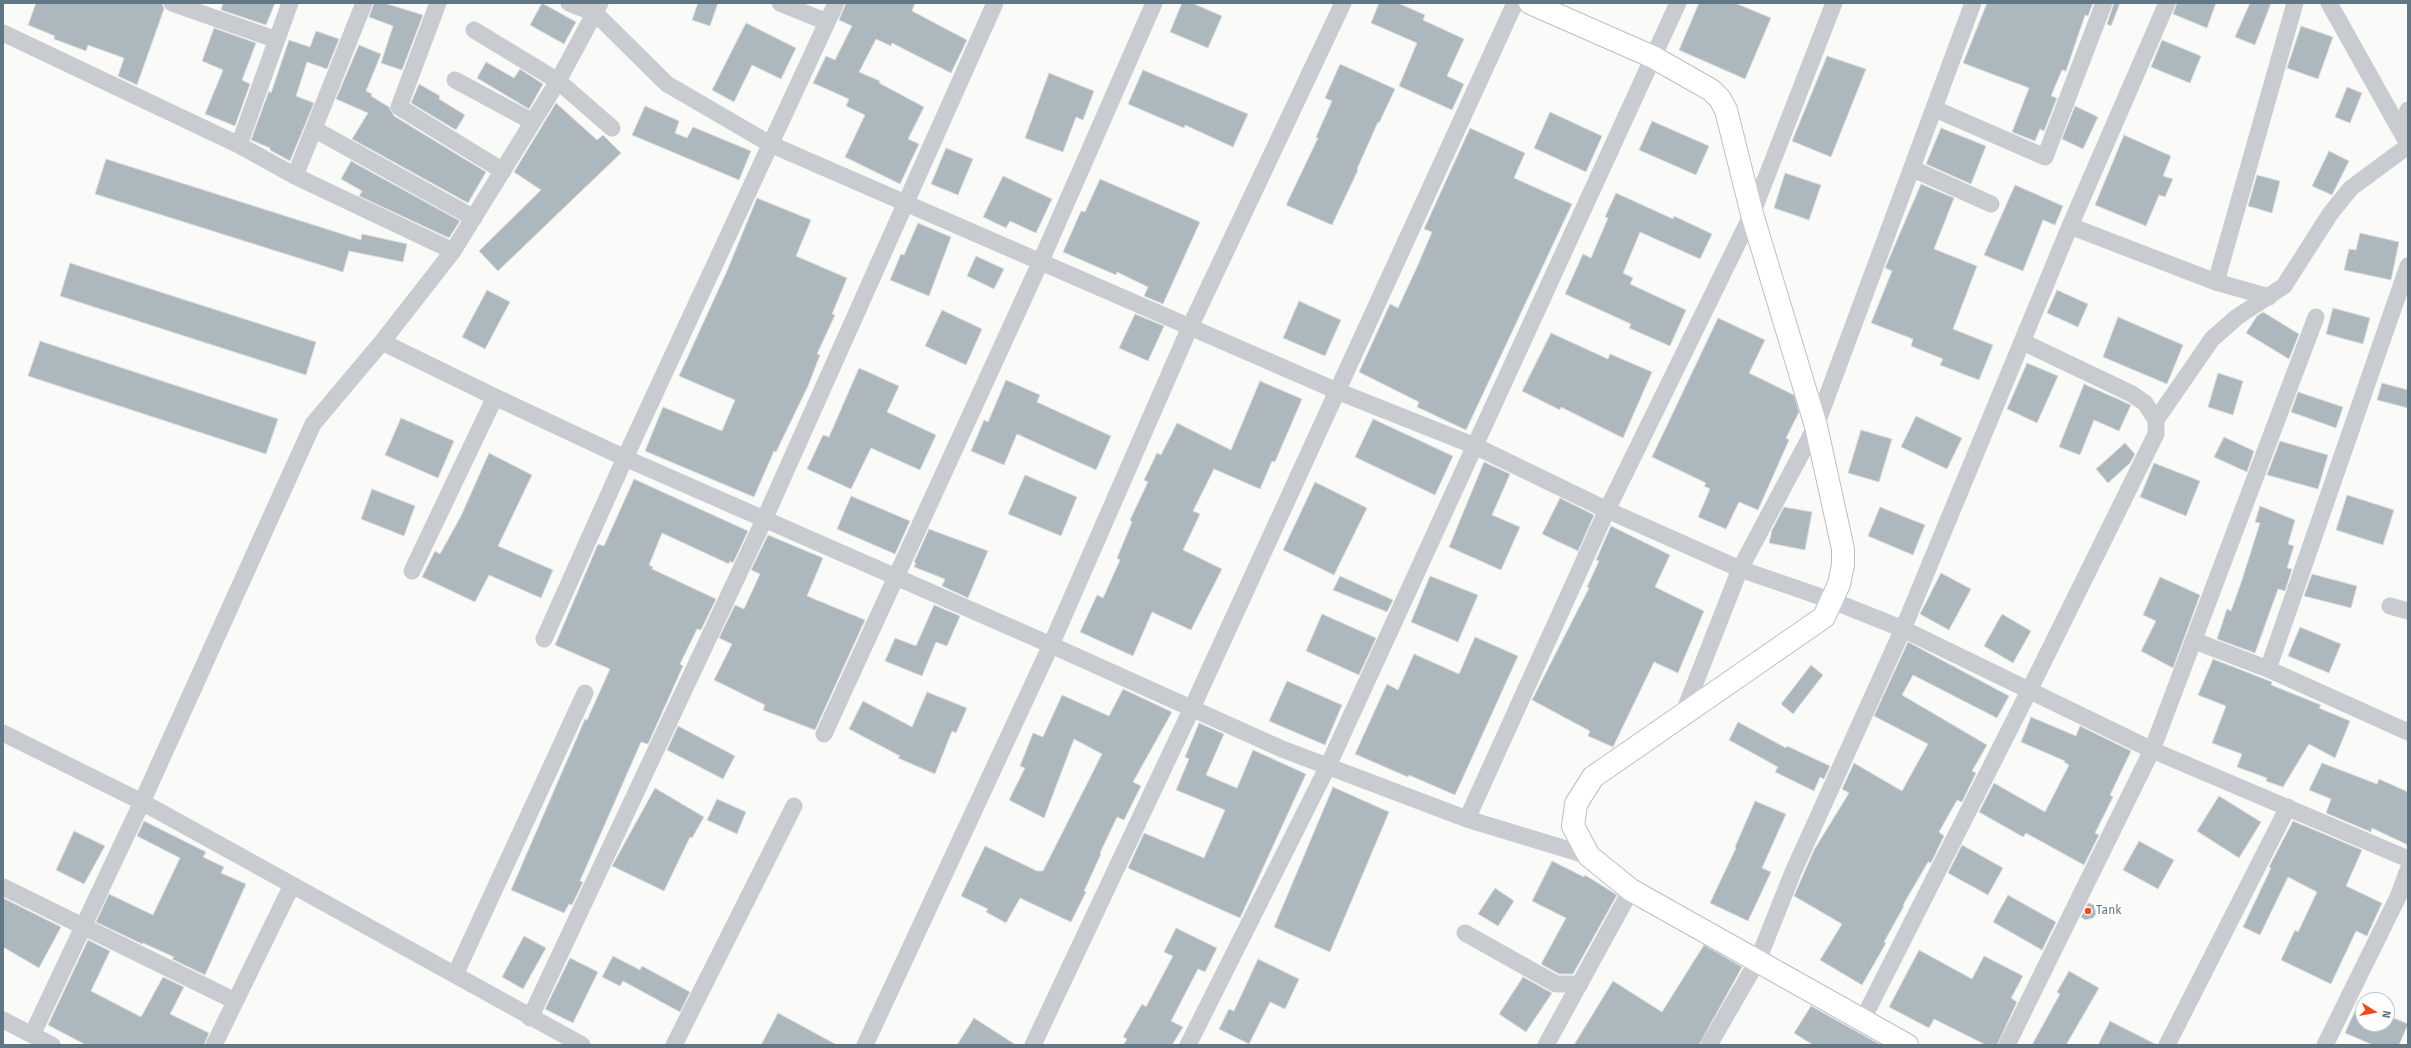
<!DOCTYPE html>
<html>
<head>
<meta charset="utf-8">
<style>
  body { margin:0 }
  #map { position:relative; width:2411px; height:1048px; overflow:hidden; background:#fafaf8; font-family:"Fira Sans",sans-serif }
  canvas { display:block }
  .frame { position:absolute; inset:0; border:4px solid #627786; pointer-events:none }
  .north { position:absolute; left:2355px; top:992px; width:40px; height:40px; box-sizing:border-box; background:#fff; border:1px solid #c0c9cf; border-radius:50%; rotate:101deg; font-size:11px; font-weight:700; line-height:16px; text-align:center; color:#627786 }
  .north::after { content:''; display:block; margin:auto; width:14px; height:18px; background:#f3491e; clip-path:polygon(50% 0,100% 100%,50% 72%,0 100%) }
</style>
</head>
<body>
<div id="map">
<canvas width="2411" height="1048"></canvas>
<div class="frame"></div>
<div class="north">N</div>
</div>
<script>
const ctx = document.querySelector('canvas').getContext('2d');
ctx.lineJoin = 'round';
function fillPath(path, color) {
  ctx.fillStyle = color;
  ctx.fill(path, 'evenodd');
}
function poly(rows) {
  const path = new Path2D();
  for (const r of rows) {
    path.moveTo(r[0], r[1]);
    for (let i = 2; i < r.length; i += 2) path.lineTo(r[i], r[i + 1]);
  }
  return path;
}
function stroke(path, color, width, dash) {
  ctx.strokeStyle = color;
  ctx.lineWidth = width;
  ctx.lineCap = dash ? 'butt' : 'round';
  ctx.setLineDash(dash || []);
  ctx.stroke(path);
}
function drawText(font, color, halo, rows, align = 'center') {
  ctx.font = font + ' "Fira Sans",sans-serif';
  ctx.lineWidth = 4;
  ctx.setLineDash([]);
  ctx.textBaseline = 'middle';
  ctx.strokeStyle = halo;
  ctx.fillStyle = color;
  for (const [text, x, y, turn = 0] of rows) {
    ctx.save();
    ctx.translate(x, y);
    ctx.rotate((+turn || 0) * Math.PI / 180);
    ctx.textAlign = isNaN(turn) ? turn : align;
    if (halo) ctx.strokeText(text, 0, 0);
    ctx.fillText(text, 0, 0);
    ctx.restore();
  }
}
const building = poly([
  [36,3,162,3,164,9,137,85,118,76,124,58,88,45,86,51,54,39,55,36,28,25,36,3],
  [223,3,275,3,266,25,221,10,223,3],
  [374,3,384,3,423,15,402,70,381,63,393,26,369,17,374,3],
  [542,3,576,22,564,44,530,25,542,3],
  [698,3,718,3,710,26,692,20,698,3],
  [846,3,915,3,912,11,967,40,951,73,892,43,891,46,876,39,859,72,880,81,879,83,924,107,908,139,919,144,900,184,845,157,865,115,846,106,849,99,813,83,826,56,835,60,852,26,839,20,846,3],
  [1182,3,1192,3,1222,16,1208,48,1170,32,1182,3],
  [1379,3,1398,3,1425,15,1423,20,1464,39,1447,76,1464,84,1452,110,1399,86,1417,43,1371,23,1379,3],
  [1699,3,1735,3,1771,18,1745,79,1679,50,1699,3],
  [1987,3,2093,3,2088,16,2085,15,2066,71,2062,70,2051,96,2057,98,2044,131,2040,129,2035,141,2012,132,2029,88,1963,63,1987,3],
  [2114,3,2120,3,2111,26,2107,24,2114,3],
  [2177,3,2216,3,2207,28,2173,14,2177,3],
  [2250,3,2271,3,2255,45,2235,37,2250,3],
  [746,23,796,48,781,79,752,65,734,102,712,90,746,23],
  [2301,26,2333,37,2318,79,2287,68,2301,26],
  [214,28,256,43,242,80,250,84,235,126,205,114,223,70,202,61,214,28],
  [316,31,339,39,327,69,307,62,296,96,314,103,290,161,270,150,270,148,251,140,269,91,271,93,289,40,310,47,316,31],
  [2162,40,2201,56,2190,83,2151,67,2162,40],
  [359,45,381,54,366,91,372,94,371,96,389,107,394,116,486,172,468,203,352,139,368,113,336,99,359,45],
  [1827,56,1866,69,1831,157,1792,141,1827,56],
  [486,62,514,78,520,69,543,84,529,109,477,78,486,62],
  [1340,64,1395,89,1379,123,1378,122,1357,169,1358,170,1332,225,1286,205,1318,138,1316,137,1332,101,1325,98,1340,64],
  [1143,70,1248,114,1233,147,1185,125,1184,128,1128,104,1143,70],
  [1049,73,1094,91,1083,120,1076,117,1063,152,1025,138,1049,73],
  [419,84,440,96,439,99,465,115,456,130,411,103,419,84],
  [2347,87,2362,93,2350,123,2335,117,2347,87],
  [556,103,597,140,603,135,621,153,498,271,479,251,541,190,514,172,556,103],
  [645,106,679,121,675,133,687,138,693,127,751,151,739,180,632,135,645,106],
  [2075,106,2098,117,2083,149,2062,139,2075,106],
  [1550,112,1602,136,1586,172,1534,148,1550,112],
  [1652,121,1709,146,1696,175,1639,150,1652,121],
  [1470,128,1525,153,1514,178,1572,204,1466,430,1417,407,1419,402,1359,372,1390,304,1398,308,1418,265,1432,232,1424,229,1470,128],
  [1941,128,1986,146,1971,184,1926,164,1941,128],
  [2124,135,2171,156,2163,176,2173,179,2165,197,2159,195,2146,226,2095,205,2124,135],
  [946,148,973,159,958,195,931,184,946,148],
  [2329,151,2349,161,2332,195,2312,186,2329,151],
  [106,159,361,240,362,234,407,244,403,262,349,251,343,272,95,194,106,159],
  [351,161,460,221,449,238,359,196,362,191,341,179,351,161],
  [1785,173,1821,185,1809,220,1774,208,1785,173],
  [2257,175,2280,181,2272,213,2248,206,2257,175],
  [1003,176,1052,199,1036,233,1010,221,1006,228,983,217,1003,176],
  [1100,179,1200,222,1163,304,1144,296,1148,287,1117,272,1116,275,1063,252,1081,211,1085,212,1100,179],
  [1921,184,1954,198,1934,249,1977,266,1953,329,1993,345,1979,380,1940,365,1943,359,1911,346,1913,339,1871,323,1892,271,1885,268,1921,184],
  [2015,185,2063,206,2055,225,2043,220,2023,271,1984,255,2015,185],
  [1616,193,1673,219,1674,216,1712,234,1700,259,1640,232,1623,273,1633,278,1630,284,1686,310,1670,346,1629,328,1631,324,1565,294,1583,254,1591,258,1608,218,1605,217,1616,193],
  [757,198,811,220,796,256,847,278,832,314,835,315,817,354,820,355,808,386,776,452,774,451,754,497,645,451,663,407,722,431,735,400,679,376,727,271,757,198],
  [918,223,951,237,929,296,890,280,901,254,904,255,918,223],
  [2360,233,2399,242,2391,280,2344,270,2349,249,2356,250,2360,233],
  [976,256,1004,269,994,289,967,276,976,256],
  [70,263,316,342,306,375,60,296,70,263],
  [487,290,510,302,485,349,462,337,487,290],
  [2057,290,2088,304,2078,327,2047,313,2057,290],
  [1299,301,1341,320,1325,356,1283,338,1299,301],
  [2333,308,2370,318,2363,344,2326,334,2333,308],
  [942,310,982,329,966,365,925,346,942,310],
  [2263,312,2299,334,2289,359,2246,333,2257,316,2263,312],
  [1135,314,1164,326,1148,361,1119,348,1135,314],
  [2118,317,2183,345,2167,384,2103,357,2118,317],
  [1718,318,1765,340,1749,373,1794,395,1799,412,1786,438,1789,440,1758,510,1739,502,1726,529,1698,517,1710,489,1704,486,1706,483,1652,457,1718,318],
  [1551,333,1608,359,1610,354,1652,372,1623,438,1561,407,1560,410,1522,391,1551,333],
  [40,341,278,419,266,454,28,376,40,341],
  [2027,363,2058,376,2037,423,2007,409,2027,363],
  [859,368,899,386,887,412,936,435,920,470,871,448,851,489,807,469,823,435,829,437,859,368],
  [2218,373,2243,381,2233,415,2208,407,2218,373],
  [1006,380,1040,395,1037,402,1111,436,1096,470,1017,434,1004,465,971,451,984,420,988,422,1006,380],
  [1260,381,1302,399,1275,462,1272,461,1260,489,1214,469,1193,511,1200,514,1183,550,1222,569,1191,630,1152,612,1133,656,1080,632,1097,595,1103,598,1120,560,1117,558,1132,522,1130,520,1148,482,1144,480,1157,453,1161,455,1177,423,1231,450,1260,381],
  [2382,383,2408,390,2408,408,2377,400,2382,383],
  [2084,384,2131,405,2119,431,2094,420,2080,455,2059,447,2084,384],
  [2298,392,2343,407,2336,428,2291,412,2298,392],
  [1916,416,1962,438,1947,469,1901,447,1916,416],
  [401,418,454,441,438,478,385,455,401,418],
  [1373,419,1453,456,1435,495,1355,457,1373,419],
  [1861,430,1892,439,1879,482,1848,473,1861,430],
  [2224,437,2254,451,2247,472,2214,457,2224,437],
  [2280,441,2328,455,2318,489,2267,475,2280,441],
  [2125,443,2135,454,2130,463,2108,483,2096,469,2125,443],
  [489,453,532,475,498,546,553,570,541,598,489,575,475,602,422,577,435,551,440,554,461,516,489,453],
  [1484,462,1510,474,1492,515,1520,527,1501,570,1449,547,1484,462],
  [2154,463,2200,481,2186,516,2140,497,2154,463],
  [1025,475,1077,497,1061,536,1008,514,1025,475],
  [634,479,748,531,733,563,730,561,729,564,662,533,649,565,653,567,652,569,716,599,701,630,697,629,680,664,683,666,648,744,641,742,580,881,583,882,572,905,569,904,564,913,511,890,585,719,587,720,610,669,555,645,598,544,604,546,634,479],
  [1315,482,1367,508,1334,575,1283,550,1315,482],
  [372,489,415,506,404,536,361,519,372,489],
  [2347,495,2394,510,2383,545,2336,530,2347,495],
  [851,496,910,521,895,554,837,529,851,496],
  [1560,498,1594,515,1578,551,1542,534,1560,498],
  [2260,506,2295,520,2288,544,2294,546,2287,568,2292,569,2285,591,2278,589,2255,653,2217,639,2227,609,2231,611,2242,580,2260,523,2255,522,2260,506],
  [1784,507,1812,512,1805,550,1769,543,1772,530,1784,507],
  [1880,507,1925,525,1913,555,1868,536,1880,507],
  [1611,526,1670,555,1655,587,1704,611,1678,673,1654,662,1613,747,1588,736,1590,731,1532,700,1589,588,1587,587,1599,561,1596,560,1611,526],
  [929,529,988,551,968,598,942,586,945,579,914,567,916,563,914,562,929,529],
  [768,535,823,558,807,596,865,620,815,730,763,710,765,705,714,680,732,644,719,638,735,605,744,609,760,574,751,570,768,535],
  [1941,573,1971,589,1949,630,1920,614,1941,573],
  [2312,574,2357,586,2351,608,2304,596,2312,574],
  [1340,576,1393,600,1387,612,1333,590,1340,576],
  [1430,576,1478,595,1458,642,1411,622,1430,576],
  [2160,577,2200,595,2173,668,2141,651,2156,621,2143,615,2160,577],
  [934,605,960,616,947,646,936,642,922,676,885,661,895,638,916,646,934,605],
  [1322,614,1376,638,1359,675,1306,651,1322,614],
  [2002,614,2031,631,2013,663,1984,646,2002,614],
  [2300,627,2341,644,2329,673,2288,656,2300,627],
  [1475,637,1518,656,1455,795,1409,775,1408,777,1355,754,1387,684,1398,690,1414,654,1459,674,1475,637],
  [1908,642,2009,696,1997,718,1913,675,1902,695,1987,745,1972,771,1976,773,1962,802,1957,800,1939,832,1944,836,1931,863,1928,862,1903,905,1904,906,1884,942,1886,943,1862,985,1820,960,1842,924,1794,896,1814,850,1849,793,1842,789,1854,763,1902,791,1928,744,1874,716,1908,642],
  [2213,659,2272,682,2271,685,2321,705,2319,708,2350,721,2335,758,2309,744,2283,787,2266,781,2267,778,2237,767,2242,754,2212,743,2226,706,2198,695,2213,659],
  [1811,665,1823,675,1793,714,1781,704,1811,665],
  [1287,681,1342,705,1325,745,1269,721,1287,681],
  [1123,689,1172,712,1133,782,1141,786,1124,820,1117,817,1100,853,1101,854,1084,891,1086,892,1071,922,1020,898,1006,923,986,912,988,909,961,896,985,846,1037,871,1043,871,1102,754,1074,739,1044,818,1009,800,1025,768,1020,766,1033,733,1043,737,1062,695,1109,716,1123,689],
  [927,692,967,708,956,733,952,731,935,774,898,758,900,756,849,729,863,701,912,727,927,692],
  [2031,717,2076,736,2080,726,2131,751,2110,795,2113,797,2095,833,2099,835,2084,865,2026,833,2023,837,1979,812,1994,783,2045,812,2069,765,2064,762,2065,761,2021,742,2031,717],
  [1738,722,1786,748,1787,746,1830,766,1824,779,1820,777,1814,791,1775,772,1778,767,1729,740,1738,722],
  [1199,723,1224,734,1206,775,1237,788,1253,750,1306,774,1240,918,1128,868,1144,833,1204,858,1225,810,1176,790,1189,759,1185,757,1199,723],
  [678,726,735,756,723,779,667,750,678,726],
  [2322,763,2377,784,2379,779,2408,792,2408,845,2372,828,2371,832,2326,813,2331,799,2309,790,2322,763],
  [1333,787,1389,812,1330,952,1274,927,1333,787],
  [655,788,704,817,692,838,690,837,664,891,612,866,655,788],
  [2219,796,2261,822,2239,858,2197,831,2219,796],
  [717,799,746,812,737,834,707,820,717,799],
  [1755,801,1786,814,1762,868,1771,872,1748,921,1710,903,1736,848,1735,847,1755,801],
  [144,821,206,852,203,857,224,867,221,873,246,884,205,975,172,959,174,957,143,943,142,944,96,922,109,894,153,915,180,858,137,836,144,821],
  [2293,821,2362,850,2346,886,2382,903,2367,936,2356,931,2331,984,2281,960,2295,930,2298,932,2317,892,2288,877,2260,935,2243,927,2271,868,2269,867,2293,821],
  [74,831,105,846,84,884,56,870,74,831],
  [2139,841,2174,860,2158,889,2123,870,2139,841],
  [1962,845,2003,868,1988,895,1948,873,1962,845],
  [1552,861,1584,877,1585,875,1617,895,1573,974,1559,974,1541,964,1566,918,1532,901,1552,861],
  [1495,888,1514,901,1498,926,1478,914,1495,888],
  [2008,895,2056,922,2042,950,1993,922,2008,895],
  [3,898,61,927,39,968,3,947,3,898],
  [2088,903,2094,905,2096,914,2093,918,2085,920,2081,917,2088,903],
  [1176,928,1217,948,1205,972,1198,969,1171,1021,1183,1027,1172,1045,1123,1045,1127,1039,1123,1037,1142,1004,1146,1007,1173,956,1164,952,1176,928],
  [524,936,546,948,523,989,502,977,524,936],
  [88,940,110,951,91,991,141,1017,163,977,184,987,170,1014,209,1033,204,1045,86,1045,48,1025,88,940],
  [1704,945,1742,967,1699,1045,1574,1045,1613,981,1662,1012,1704,945],
  [1919,950,1972,979,1984,956,2023,976,2011,998,2017,1002,1997,1045,1986,1045,1934,1019,1929,1028,1889,1007,1919,950],
  [613,956,640,970,642,966,690,992,680,1012,623,981,620,986,602,977,613,956],
  [570,958,598,972,573,1023,545,1009,570,958],
  [1258,959,1299,979,1285,1009,1270,1002,1249,1044,1219,1029,1229,1009,1234,1011,1258,959],
  [2069,971,2099,988,2066,1045,2032,1045,2060,994,2057,992,2069,971],
  [1523,977,1552,993,1526,1032,1499,1014,1523,977],
  [2359,1002,2363,1004,2363,1024,2387,1024,2387,1015,2408,1024,2399,1045,2373,1045,2345,1033,2359,1002],
  [1811,1006,1881,1045,1813,1045,1794,1033,1811,1006],
  [778,1013,837,1045,761,1045,778,1013],
  [974,1018,1016,1045,957,1045,974,1018],
  [2110,1021,2157,1045,2098,1045,2110,1021]
]);
const street = poly([
  [172,3,277,40],
  [438,3,399,107,503,171],
  [569,3,595,13,667,84,770,144,1337,391,1475,446,1607,510,1740,569,1833,601,1903,629,2152,750,2408,859],
  [780,3,827,22],
  [2329,3,2408,144],
  [474,30,558,81,612,128],
  [3,33,239,145,295,176,453,251],
  [455,80,533,122],
  [1935,109,2045,157,2104,3],
  [314,129,474,218],
  [2401,130,2408,110],
  [239,145,290,3],
  [1913,169,1991,204],
  [295,176,364,3],
  [2070,226,2216,282,2295,3],
  [2216,282,2269,297],
  [382,342,495,397,625,458,1051,645,1282,749,1467,819,1589,856],
  [2156,420,2212,339,2237,317,2284,286,2330,214,2351,188,2408,146],
  [412,571,495,397],
  [2390,606,2408,611],
  [544,639,625,458,836,3],
  [2195,641,2268,669,2408,732],
  [2268,669,2408,266],
  [1683,714,1740,569,1816,426,1973,3],
  [3,733,142,802,582,1045],
  [824,734,1040,263,1154,3],
  [1467,819,1607,510,1752,214,1834,3],
  [3,887,235,1001],
  [1465,933,1556,984,1580,984],
  [455,975,585,693],
  [530,1018,764,520,995,3],
  [1863,1019,2029,691,2156,434,2156,420,2145,403,2132,394,2023,342],
  [3,1020,52,1045],
  [32,1035,142,802,313,424,382,342,453,251,558,81,600,3],
  [214,1045,292,885],
  [674,1045,794,806],
  [865,1045,1051,645,1190,327,1343,3],
  [1033,1045,1192,708,1515,3],
  [1188,1045,1328,766,1678,3],
  [1546,1045,1631,890],
  [1709,1045,1758,960,1793,872,1903,629,2070,226,2167,3],
  [2007,1045,2152,750,2316,317],
  [2167,1045,2288,807],
  [2325,1045,2398,897,2408,870]
]);
const secondary = poly([
  [1530,3,1653,57,1711,90,1720,99,1726,110,1752,214,1816,426,1843,549,1843,565,1839,584,1824,617,1593,777,1576,804,1573,826,1589,856,1631,890,1907,1045]
]);
const markers = [
  [2088,911,4,"#f3491e"]
];
const poiNames = [
  ["Tank",2096,911]
];
fillPath(building, '#adb7be');
stroke(building, '#dcdcda', 1);
stroke(secondary, '#b9c0c5', 24);
stroke(street, '#c8ccd0', 17);
stroke(secondary, '#fff', 22);
for (const [x, y, r, color] of markers) {
  const dot = new Path2D();
  dot.arc(x, y, r, 0, 2 * Math.PI);
  ctx.fillStyle = color;
  ctx.fill(dot);
  stroke(dot, '#fff', 1.5);
}
drawText('12px', '#627786', '#fff', poiNames, 'left');
</script>
</body>
</html>
